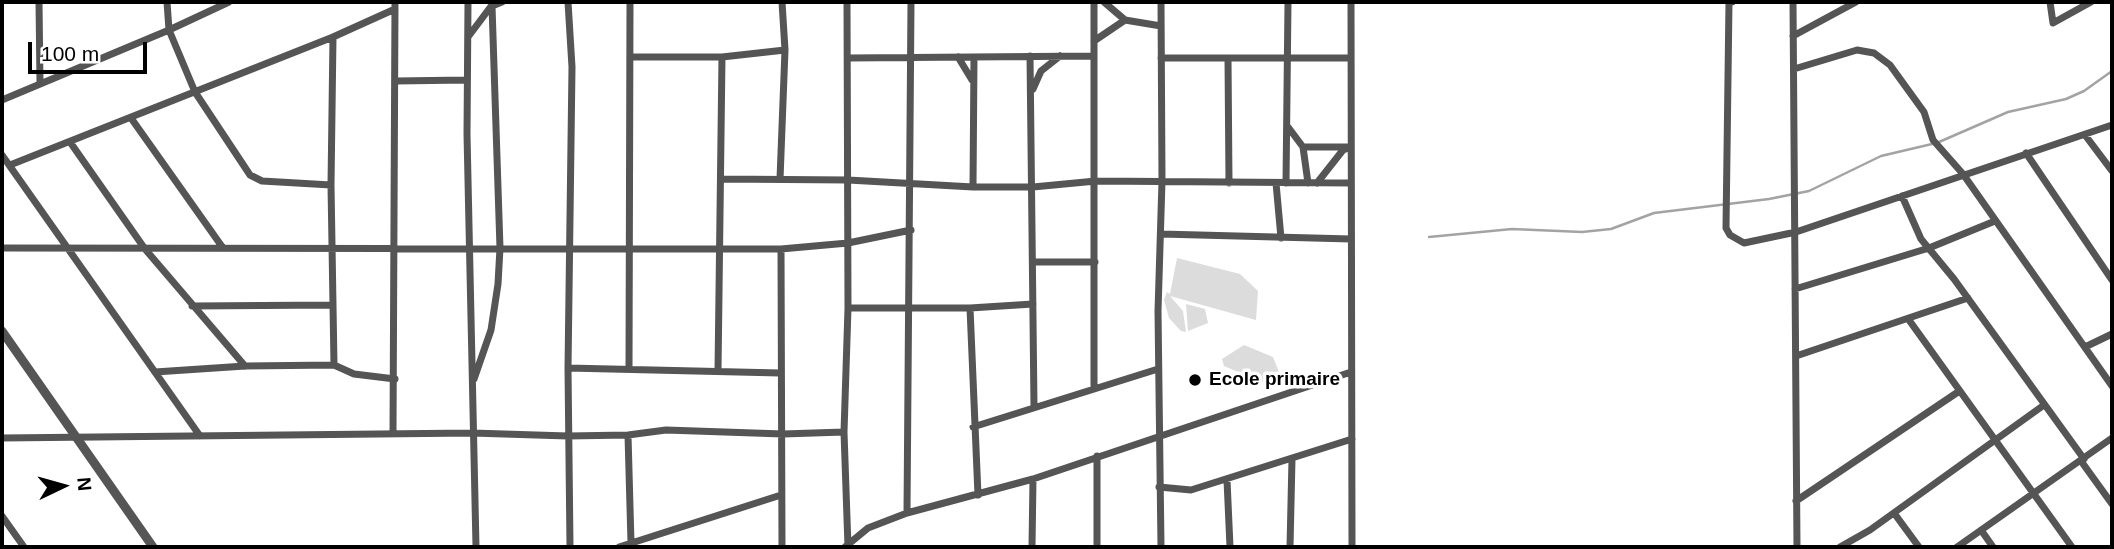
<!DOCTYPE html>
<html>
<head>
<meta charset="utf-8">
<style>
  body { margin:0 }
  #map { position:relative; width:2114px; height:549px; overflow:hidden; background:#fff; font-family:Helvetica,sans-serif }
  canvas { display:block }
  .frame { position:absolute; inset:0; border:4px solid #000; pointer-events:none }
  .north { position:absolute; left:28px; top:451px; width:70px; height:70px; -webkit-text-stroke:5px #fff; paint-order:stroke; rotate:85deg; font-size:19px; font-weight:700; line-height:28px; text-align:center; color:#000 }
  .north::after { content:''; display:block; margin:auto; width:24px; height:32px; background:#000; clip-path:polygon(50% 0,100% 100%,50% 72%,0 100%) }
  .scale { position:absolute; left:28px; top:42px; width:119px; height:32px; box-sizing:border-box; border:4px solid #000; border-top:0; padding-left:9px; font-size:21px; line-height:24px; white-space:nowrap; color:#000; -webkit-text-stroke:5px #fff; paint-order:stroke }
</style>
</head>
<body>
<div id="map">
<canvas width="2114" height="549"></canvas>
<div class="frame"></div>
<div class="north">N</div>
<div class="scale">100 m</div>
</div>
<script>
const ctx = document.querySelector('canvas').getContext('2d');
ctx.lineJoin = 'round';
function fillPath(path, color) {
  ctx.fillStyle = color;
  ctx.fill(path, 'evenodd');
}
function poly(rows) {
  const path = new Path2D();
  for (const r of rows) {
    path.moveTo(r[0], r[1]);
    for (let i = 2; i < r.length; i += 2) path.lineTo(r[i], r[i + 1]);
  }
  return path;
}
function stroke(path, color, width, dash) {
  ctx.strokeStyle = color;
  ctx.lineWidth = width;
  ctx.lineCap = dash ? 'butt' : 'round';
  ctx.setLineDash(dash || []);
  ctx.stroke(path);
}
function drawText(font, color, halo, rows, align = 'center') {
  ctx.font = font + ' Helvetica,sans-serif';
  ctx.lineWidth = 7;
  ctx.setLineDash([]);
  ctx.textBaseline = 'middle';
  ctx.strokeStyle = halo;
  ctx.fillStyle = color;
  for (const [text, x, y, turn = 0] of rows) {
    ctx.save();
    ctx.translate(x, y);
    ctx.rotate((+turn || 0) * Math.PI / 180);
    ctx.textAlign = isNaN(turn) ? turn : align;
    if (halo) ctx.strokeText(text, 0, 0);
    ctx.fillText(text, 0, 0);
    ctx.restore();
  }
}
const green = poly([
  [1177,258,1240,274,1258,291,1256,320,1170,296,1183,311,1186,332,1181,331,1169,318,1164,300,1167,292,1170,294],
  [1186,304,1205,309,1208,323,1188,331],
  [1244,345,1273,357,1283,382,1273,387,1224,366,1222,359]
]);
const stream = poly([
  [1939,142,2008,112,2066,99,2084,91,2112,71],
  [1429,237,1512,229,1582,232,1611,229,1654,213,1769,199,1809,191,1881,156,1932,144]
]);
const minor = poly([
  [39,2,40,83],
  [167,2,169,30,195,92,250,175,262,181,331,185],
  [468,2,467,134,476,547],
  [568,2,572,67,568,368,570,547],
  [847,2,848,308,844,432,848,547],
  [1104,2,1125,20,1161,26],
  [1161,2,1162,181,1158,311,1161,547],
  [1351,2,1352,547],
  [1732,2,1729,2,1726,228,1730,235,1744,243,1796,232,2112,125],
  [1793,2,1797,547],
  [2050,2,2053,23,2091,2],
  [1793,36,1856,2],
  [333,37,331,185,334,365],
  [468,37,492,5],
  [1094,41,1125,20],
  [1030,56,1034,406],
  [630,57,722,57,785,50],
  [958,57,972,80],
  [849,58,1094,56],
  [1161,58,1351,58],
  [1228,58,1229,183],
  [1794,69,1857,50,1874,53,1890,65,1924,112,1933,140,1963,174,2112,386],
  [395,81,467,80],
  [1033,89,1041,71,1060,56],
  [2,100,169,30,229,2],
  [131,118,223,248],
  [1288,127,1303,147,1308,183],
  [2085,135,2112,171],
  [70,142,145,249,245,366],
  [1303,147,1347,147],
  [2026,153,2112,280],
  [2,155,200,436],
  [10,165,333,37,395,9],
  [721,179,848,180,973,187,1033,187,1096,181,1351,183],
  [780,179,785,50,782,2],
  [1276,183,1281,238],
  [1286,183,1288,2],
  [1317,183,1343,150,1351,147],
  [973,187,974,57],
  [1902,196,1921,239,1954,279,2084,459],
  [1161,234,1351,239],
  [2,248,781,249,848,243,911,230],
  [781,249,782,547],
  [1033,262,1095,262],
  [1795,289,1929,248,1995,221],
  [192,306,332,305],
  [848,308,970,308,1033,304],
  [970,308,978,495],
  [1909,320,2072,547],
  [2085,347,2112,334],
  [1796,356,1968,298],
  [568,368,780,373],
  [629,369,630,2],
  [718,371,722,57],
  [155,372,245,366,334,365,354,374,395,379],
  [474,379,491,330,498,284,500,248,492,6,502,2],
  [1094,389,1094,2],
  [973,427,1158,369],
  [393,434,395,2],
  [628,435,631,543],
  [2,438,472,433,568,436,628,435,666,430,783,434,844,432],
  [1097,456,1097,547],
  [2081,461,2112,504],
  [1227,480,1230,547],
  [1159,487,1191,490,1352,439],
  [1796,501,1958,392],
  [907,513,911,2],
  [1894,513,1919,547],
  [2,516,24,547],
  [1981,530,1993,547],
  [619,547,781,495],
  [845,547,868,528,907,513,1033,479,1351,372],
  [1032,547,1033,479],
  [1290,547,1292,459],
  [1840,547,1870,530,2044,405],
  [1957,547,2112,438]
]);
const tertiary = poly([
  [2,331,153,547]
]);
const markers = [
  [1195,380,7,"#000"]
];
const poiNames = [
  ["Ecole primaire",1209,380]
];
fillPath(green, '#dcdcdc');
stroke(stream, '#a3a3a3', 2.5);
stroke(minor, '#555', 7);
stroke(tertiary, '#555', 9);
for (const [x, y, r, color] of markers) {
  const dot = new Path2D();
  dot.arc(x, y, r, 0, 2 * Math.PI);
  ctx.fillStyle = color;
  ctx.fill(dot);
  stroke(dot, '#fff', 2.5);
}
drawText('bold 19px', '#000', '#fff', poiNames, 'left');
</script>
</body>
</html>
